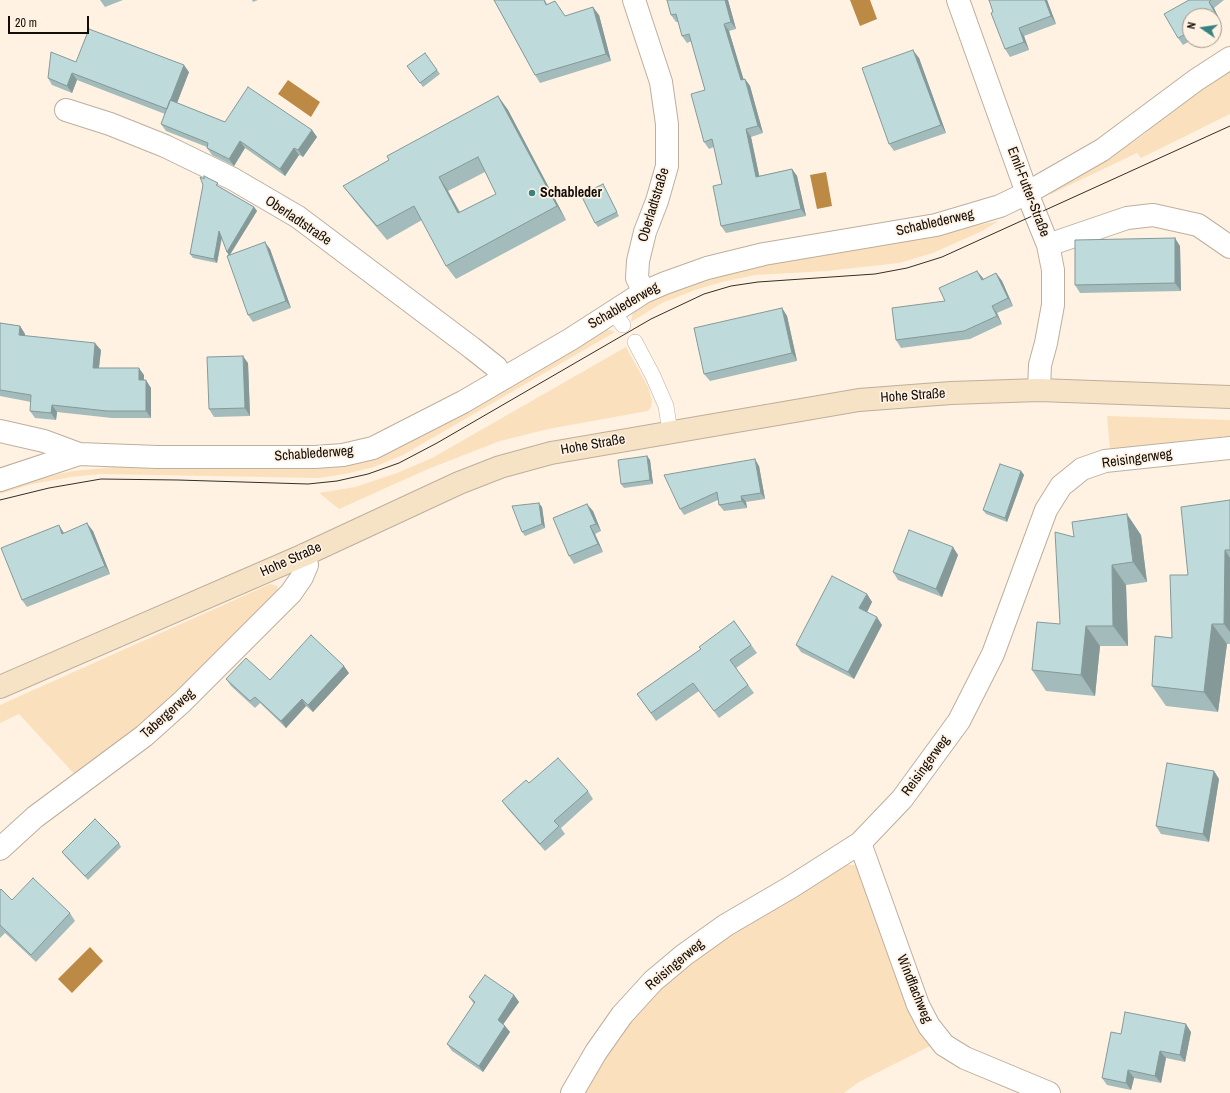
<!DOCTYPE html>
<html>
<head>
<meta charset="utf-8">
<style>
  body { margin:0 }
  #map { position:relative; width:1230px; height:1093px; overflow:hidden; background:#fff2e3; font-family:"Archivo Narrow",sans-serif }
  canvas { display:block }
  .north { position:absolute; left:1182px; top:8px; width:40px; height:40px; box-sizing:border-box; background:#fff2e3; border:1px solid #a0968b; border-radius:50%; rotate:283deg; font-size:11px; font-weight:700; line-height:16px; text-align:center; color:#120d07 }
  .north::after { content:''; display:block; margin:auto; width:14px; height:18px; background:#388181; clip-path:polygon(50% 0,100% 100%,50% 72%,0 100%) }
  .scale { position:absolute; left:8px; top:16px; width:81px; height:18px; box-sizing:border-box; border:2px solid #120d07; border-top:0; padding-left:5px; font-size:12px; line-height:14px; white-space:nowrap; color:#120d07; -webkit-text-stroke:3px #fff2e3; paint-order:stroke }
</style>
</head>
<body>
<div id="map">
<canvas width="1230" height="1093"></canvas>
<div class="north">N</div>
<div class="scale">20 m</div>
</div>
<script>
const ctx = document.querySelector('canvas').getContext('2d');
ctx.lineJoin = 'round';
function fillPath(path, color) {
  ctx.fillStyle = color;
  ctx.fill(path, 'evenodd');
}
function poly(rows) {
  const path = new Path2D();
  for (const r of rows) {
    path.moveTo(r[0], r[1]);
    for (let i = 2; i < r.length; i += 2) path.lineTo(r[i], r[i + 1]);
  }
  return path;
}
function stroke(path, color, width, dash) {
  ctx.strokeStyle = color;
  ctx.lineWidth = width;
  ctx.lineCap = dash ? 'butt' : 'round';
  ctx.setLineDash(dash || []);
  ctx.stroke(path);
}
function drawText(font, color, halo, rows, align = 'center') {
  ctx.font = font + ' "Archivo Narrow",sans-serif';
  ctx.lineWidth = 3.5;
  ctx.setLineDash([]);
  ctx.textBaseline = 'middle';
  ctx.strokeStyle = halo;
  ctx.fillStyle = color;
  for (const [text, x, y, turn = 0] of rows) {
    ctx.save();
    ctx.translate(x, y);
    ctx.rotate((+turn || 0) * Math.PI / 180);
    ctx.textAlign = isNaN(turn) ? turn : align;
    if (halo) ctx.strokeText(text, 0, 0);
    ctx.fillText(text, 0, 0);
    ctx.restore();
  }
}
const green = poly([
  [1230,68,1230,114,1141,158,1137,153,1051,194,1048,192,1115,154,1146,133,1160,118],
  [999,221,982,231,933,253,899,263,827,271,755,275,722,282,695,290,662,303,631,322,633,311,647,301,706,279,746,268],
  [603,330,610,330,615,332,403,455,374,467,345,474,318,478,100,474,71,477,32,484,0,494,0,488,12,484,73,471,114,467,271,469,337,467,378,455],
  [626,347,648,387,652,400,651,407,648,411,548,429,500,441,428,469,339,509,319,493,355,487,397,473,432,458],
  [1107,416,1230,420,1230,436,1110,449],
  [270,584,277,586,278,590,275,598,140,731,78,778,19,714,0,723,0,705],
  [845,865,856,865,861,876,908,1003,921,1035,930,1046,859,1082,844,1093,580,1093,642,1004,718,940]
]);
const water = poly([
  [850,0,870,0,877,19,860,26],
  [288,80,320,102,311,117,278,94],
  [826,172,832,206,817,209,810,175],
  [90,947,103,961,72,993,58,979]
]);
const lane = poly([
  [612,311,623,325],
  [635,342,653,376,666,406,670,432]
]);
const street = poly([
  [634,0,661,82,667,124,667,166,657,201,645,232,638,261,637,278,644,292],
  [958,0,1027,193,1048,245,1053,270,1053,305,1046,343,1040,365,1039,390],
  [66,110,110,124,165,146,233,179,298,217,472,348,496,367,503,378],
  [1048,245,1127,218,1153,215,1198,225,1230,247],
  [0,431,44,441,79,454,157,457,315,457,343,455,373,448,463,402,571,339,644,292,665,283,707,268,764,254,936,225,1000,206,1027,193,1102,150,1196,80,1230,58],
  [0,480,79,454],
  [860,843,918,1005,929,1026,944,1045,965,1058,1049,1093],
  [0,849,35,817,144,736,182,702,291,593,302,577,307,565,304,555],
  [572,1093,596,1052,622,1015,653,981,684,955,726,925,791,887,860,843,902,799,959,721,993,654,1046,510,1061,486,1082,469,1105,461,1230,448]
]);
const secondary = poly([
  [0,687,304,555,459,483,500,467,551,453,859,400,951,393,1039,390,1230,397]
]);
const tram = poly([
  [0,500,49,488,101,479,178,480,308,484,337,481,368,474,399,463,437,443,651,319,704,294,731,286,758,282,875,274,907,268,942,257,1230,126]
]);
const wall = poly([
  [100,0,123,0,105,7],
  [252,0,258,0,253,2],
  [494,0,545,0,547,4,560,8,565,16,599,15,611,61,540,83,535,75],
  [667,0,728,0,736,29,729,31,743,79,745,79,750,86,763,133,751,137,759,176,792,169,797,176,806,216,726,233,721,226,722,184,714,147,709,149,704,142,705,90,692,41,687,43,682,36,678,22,676,22,671,15],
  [1047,0,1056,24,1024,36,1029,50,1010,57,1005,49,993,12],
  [1189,0,1224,0,1214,8,1221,23,1214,27,1214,16,1190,16,1190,40,1192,40,1183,45,1178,38],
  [425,53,440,74,423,87,407,66],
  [919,58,946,133,894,151,889,144],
  [76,62,189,72,177,103,225,122,312,130,317,137,303,157,299,155,285,176,245,148,234,166,212,155,207,148,207,147,166,131,161,124,165,114,77,80,72,93,52,85,48,78],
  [498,96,508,110,566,220,456,279,446,266,422,220,387,240,353,199,343,186,389,160],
  [485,172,496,194,460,212,448,191],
  [203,185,220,187,254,207,257,211,230,255,270,249,291,308,253,322,248,315,229,255,227,252,222,238,217,263,193,258,190,254],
  [605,188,619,216,598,227,595,223],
  [1180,246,1181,291,1080,293,1075,285],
  [996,273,1002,281,1013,306,997,313,1002,324,970,339,901,348,896,340,945,301,983,278,983,280],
  [782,308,787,316,797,361,710,381,704,374],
  [0,323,20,326,25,334,25,336,101,350,99,368,144,375,144,380,151,388,151,418,112,418,57,412,56,420,35,418,30,411,31,402,0,396],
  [248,363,250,416,214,417,209,409],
  [647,456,650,460,653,484,624,488,621,484],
  [759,466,765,499,746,502,747,508,724,511,719,505,718,500,684,515,680,509],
  [1021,471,1024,475,1007,522,986,514,983,510],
  [1230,500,1230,644,1227,644,1218,712,1166,706,1152,686,1172,638,1188,575],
  [542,507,545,528,525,536,522,532],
  [593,511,601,531,595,534,603,552,574,564,569,556],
  [93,531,110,574,27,607,22,600,64,533],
  [1141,535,1147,582,1126,585,1128,646,1100,646,1095,696,1046,691,1032,670,1060,624,1074,537],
  [958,555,942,597,898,580,893,572],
  [867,594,872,602,867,612,882,625,854,679,801,652,796,645],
  [734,621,757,653,736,668,754,693,719,718,699,691,656,721,637,694,701,649],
  [349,673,313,712,306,706,286,728,260,703,255,708,231,686,226,679,270,680],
  [1214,771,1219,779,1209,842,1161,834,1156,826],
  [529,783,588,791,593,799,561,828,565,834,545,851,508,809,502,801],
  [119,843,121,847,88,880,65,856,62,852],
  [0,890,12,900,70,913,75,921,36,962,5,933,0,938],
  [514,995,519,1002,503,1024,505,1026,510,1032,483,1072,452,1051,447,1044,474,1004,469,997],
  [1191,1032,1185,1062,1166,1058,1161,1083,1134,1078,1131,1090,1107,1085,1102,1078,1121,1034]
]);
const shadedWall = poly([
  [725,0,728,0,736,29,731,22],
  [1045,0,1047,0,1056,24,1051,16],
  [1209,2,1214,8,1221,23],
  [593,7,599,15,611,61,606,54],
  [724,24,729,31,746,87,741,80],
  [1019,28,1024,36,1029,50,1024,42],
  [913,50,919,58,946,133,941,125],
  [184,65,189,72,172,116,167,109],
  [72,73,77,80,72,93,67,86],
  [745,79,750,86,763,133,758,126],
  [498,96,508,110,566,220,557,206],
  [746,129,751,137,761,184,756,177],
  [312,130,317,137,303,157,298,150],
  [240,141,245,148,234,166,229,159],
  [294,148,299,155,285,176,280,169],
  [792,169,797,176,806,216,801,209],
  [439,177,448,191,467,227,458,213],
  [254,207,257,211,229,256,227,252],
  [219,231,222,235,217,263,214,259],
  [1175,238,1180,246,1181,291,1175,283],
  [265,242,270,249,291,308,286,301],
  [977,271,983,278,987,288,982,280],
  [996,273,1002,281,1013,306,1008,298],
  [992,306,997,313,1002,324,997,316],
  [782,308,787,316,797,361,792,353],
  [20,326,25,334,24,342,19,335],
  [95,343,101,350,98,375,93,368],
  [243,356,248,363,250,416,245,408],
  [139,368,144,375,144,388,139,380],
  [146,380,151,388,151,418,146,411],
  [52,405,57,412,56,420,51,413],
  [647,456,650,460,653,484,650,480],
  [755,459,759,466,765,499,761,493],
  [1021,471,1024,475,1007,522,1005,518],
  [741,496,746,502,747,508,742,501],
  [539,503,542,507,545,528,542,524],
  [587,504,593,511,601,531,596,524],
  [1127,514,1141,535,1147,582,1133,562],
  [87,523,93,531,110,574,105,566],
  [59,525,64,533,62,534],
  [590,526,595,534,603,552,598,544],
  [953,547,958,555,942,597,936,589],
  [1225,550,1230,558,1230,632,1224,624],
  [1112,565,1126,585,1128,646,1113,626],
  [867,594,872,602,865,616,859,608],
  [877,617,882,625,854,679,848,672],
  [1212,624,1227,644,1218,712,1204,692],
  [1086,626,1100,646,1095,696,1081,675],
  [344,666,349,673,313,712,308,705],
  [302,699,306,706,286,728,281,721],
  [1214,771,1219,779,1209,842,1203,834],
  [514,995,519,1002,502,1026,498,1020],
  [1186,1024,1191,1032,1185,1062,1180,1055],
  [505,1026,510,1032,483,1072,479,1066],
  [1160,1051,1166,1058,1161,1083,1155,1076],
  [1128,1070,1134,1078,1131,1090,1126,1083]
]);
const building = poly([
  [494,0,544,0,546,5,555,1,565,16,593,7,606,54,535,75,494,0],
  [667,0,725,0,731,22,724,24,741,80,745,79,758,126,746,129,756,177,792,169,801,209,721,226,713,186,722,184,712,139,704,142,691,94,705,90,689,34,682,36,676,14,671,15,667,0],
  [989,0,1045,0,1051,16,1019,28,1024,42,1005,49,991,13,993,12,989,0],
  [1189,0,1211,0,1209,2,1217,16,1214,18,1214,16,1190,16,1190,32,1178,38,1164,14,1189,0],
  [89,29,184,65,167,109,72,73,67,86,48,78,51,52,76,62,89,29],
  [913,50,941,125,889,144,862,68,913,50],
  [425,53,437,70,420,83,407,66,425,53],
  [248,87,312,130,298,150,294,148,280,169,240,141,229,159,207,148,208,143,161,124,170,100,225,122,248,87],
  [498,96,557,206,446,266,414,206,377,226,343,186,389,160,387,156,498,96],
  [478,157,496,194,458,213,439,177,478,157],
  [204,176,218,183,216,185,254,207,227,252,219,231,214,259,190,254,203,185,200,177,204,179,204,176],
  [603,184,617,212,595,223,581,195,603,184],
  [1175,238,1175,283,1075,285,1075,240,1175,238],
  [265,242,286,301,248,315,227,256,265,242],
  [977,271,982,280,996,273,1008,298,992,306,997,316,964,331,896,340,892,308,945,301,939,288,977,271],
  [782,308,792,353,704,374,694,328,782,308],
  [0,323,20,326,19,335,95,343,93,368,139,368,139,380,146,380,146,411,107,411,52,405,51,413,30,411,31,395,0,390,0,323],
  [243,356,245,408,209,409,207,357,243,356],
  [647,456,650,480,621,484,618,460,647,456],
  [755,459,761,493,741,496,742,501,719,505,717,492,680,509,664,475,755,459],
  [1000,464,1021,471,1005,518,983,510,1000,464],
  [1230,500,1230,550,1225,550,1224,624,1212,624,1204,692,1152,686,1155,636,1172,638,1170,575,1188,575,1181,507,1230,500],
  [539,503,542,524,522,532,512,506,539,503],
  [587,504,596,524,590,526,598,544,569,556,553,518,587,504],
  [1127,514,1133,562,1112,565,1113,626,1086,626,1081,675,1032,670,1037,622,1060,624,1055,532,1074,537,1072,522,1127,514],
  [87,523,105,566,22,600,1,548,59,525,62,534,87,523],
  [909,530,953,547,936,589,893,572,909,530],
  [832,576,867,594,859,608,877,617,848,672,796,645,832,576],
  [734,621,751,645,730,660,748,685,714,711,693,683,651,713,637,694,701,649,699,647,734,621],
  [311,635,344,666,308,705,302,699,281,721,255,697,250,701,226,679,246,658,270,680,311,635],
  [558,758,588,791,554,821,559,826,540,844,502,801,526,780,529,783,558,758],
  [1167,763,1214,771,1203,834,1156,826,1167,763],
  [95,819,119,843,85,876,62,852,95,819],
  [33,878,70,913,31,955,0,925,0,890,1,889,12,900,33,878],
  [485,975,514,995,498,1020,505,1026,479,1066,447,1044,475,1002,469,997,485,975],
  [1125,1012,1186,1024,1180,1055,1160,1051,1155,1076,1128,1070,1126,1083,1102,1078,1111,1032,1121,1034,1125,1012]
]);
const markers = [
  [532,193,4,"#388181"]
];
const streetNames = [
  ["Emil-Futter-Straße",1028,192,69],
  ["Oberladtstraße",654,205,-73],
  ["Oberladtstraße",298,221,34],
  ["Schablederweg",935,223,-13],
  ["Schablederweg",624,306,-30],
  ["Hohe Straße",913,396,-4],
  ["Hohe Straße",593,445,-10],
  ["Schablederweg",314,454,-4],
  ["Reisingerweg",1137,459,-8],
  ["Hohe Straße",291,560,-24],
  ["Tabergerweg",168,714,-42],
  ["Reisingerweg",926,766,-54],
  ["Reisingerweg",675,965,-40],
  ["Windflachweg",914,989,68]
];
const poiNames = [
  ["Schableder",540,193]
];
fillPath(green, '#fbe0bd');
fillPath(water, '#bc8a45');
stroke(lane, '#bdaf9d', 16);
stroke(street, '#bdaf9d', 24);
stroke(secondary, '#bdaf9d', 24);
stroke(lane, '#fff', 15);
stroke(street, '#fff', 22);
stroke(secondary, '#f6e2c4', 22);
stroke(tram, '#342e27', 1);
fillPath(wall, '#a3bbbb');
fillPath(shadedWall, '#859999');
fillPath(building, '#bedada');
stroke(building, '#859999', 1);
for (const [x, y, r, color] of markers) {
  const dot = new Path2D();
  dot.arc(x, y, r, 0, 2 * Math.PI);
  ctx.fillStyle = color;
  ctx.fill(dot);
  stroke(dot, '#fff2e3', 1.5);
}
drawText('14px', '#120d07', '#fff2e3', streetNames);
drawText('bold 14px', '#120d07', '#fff2e3', poiNames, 'left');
</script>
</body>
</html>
